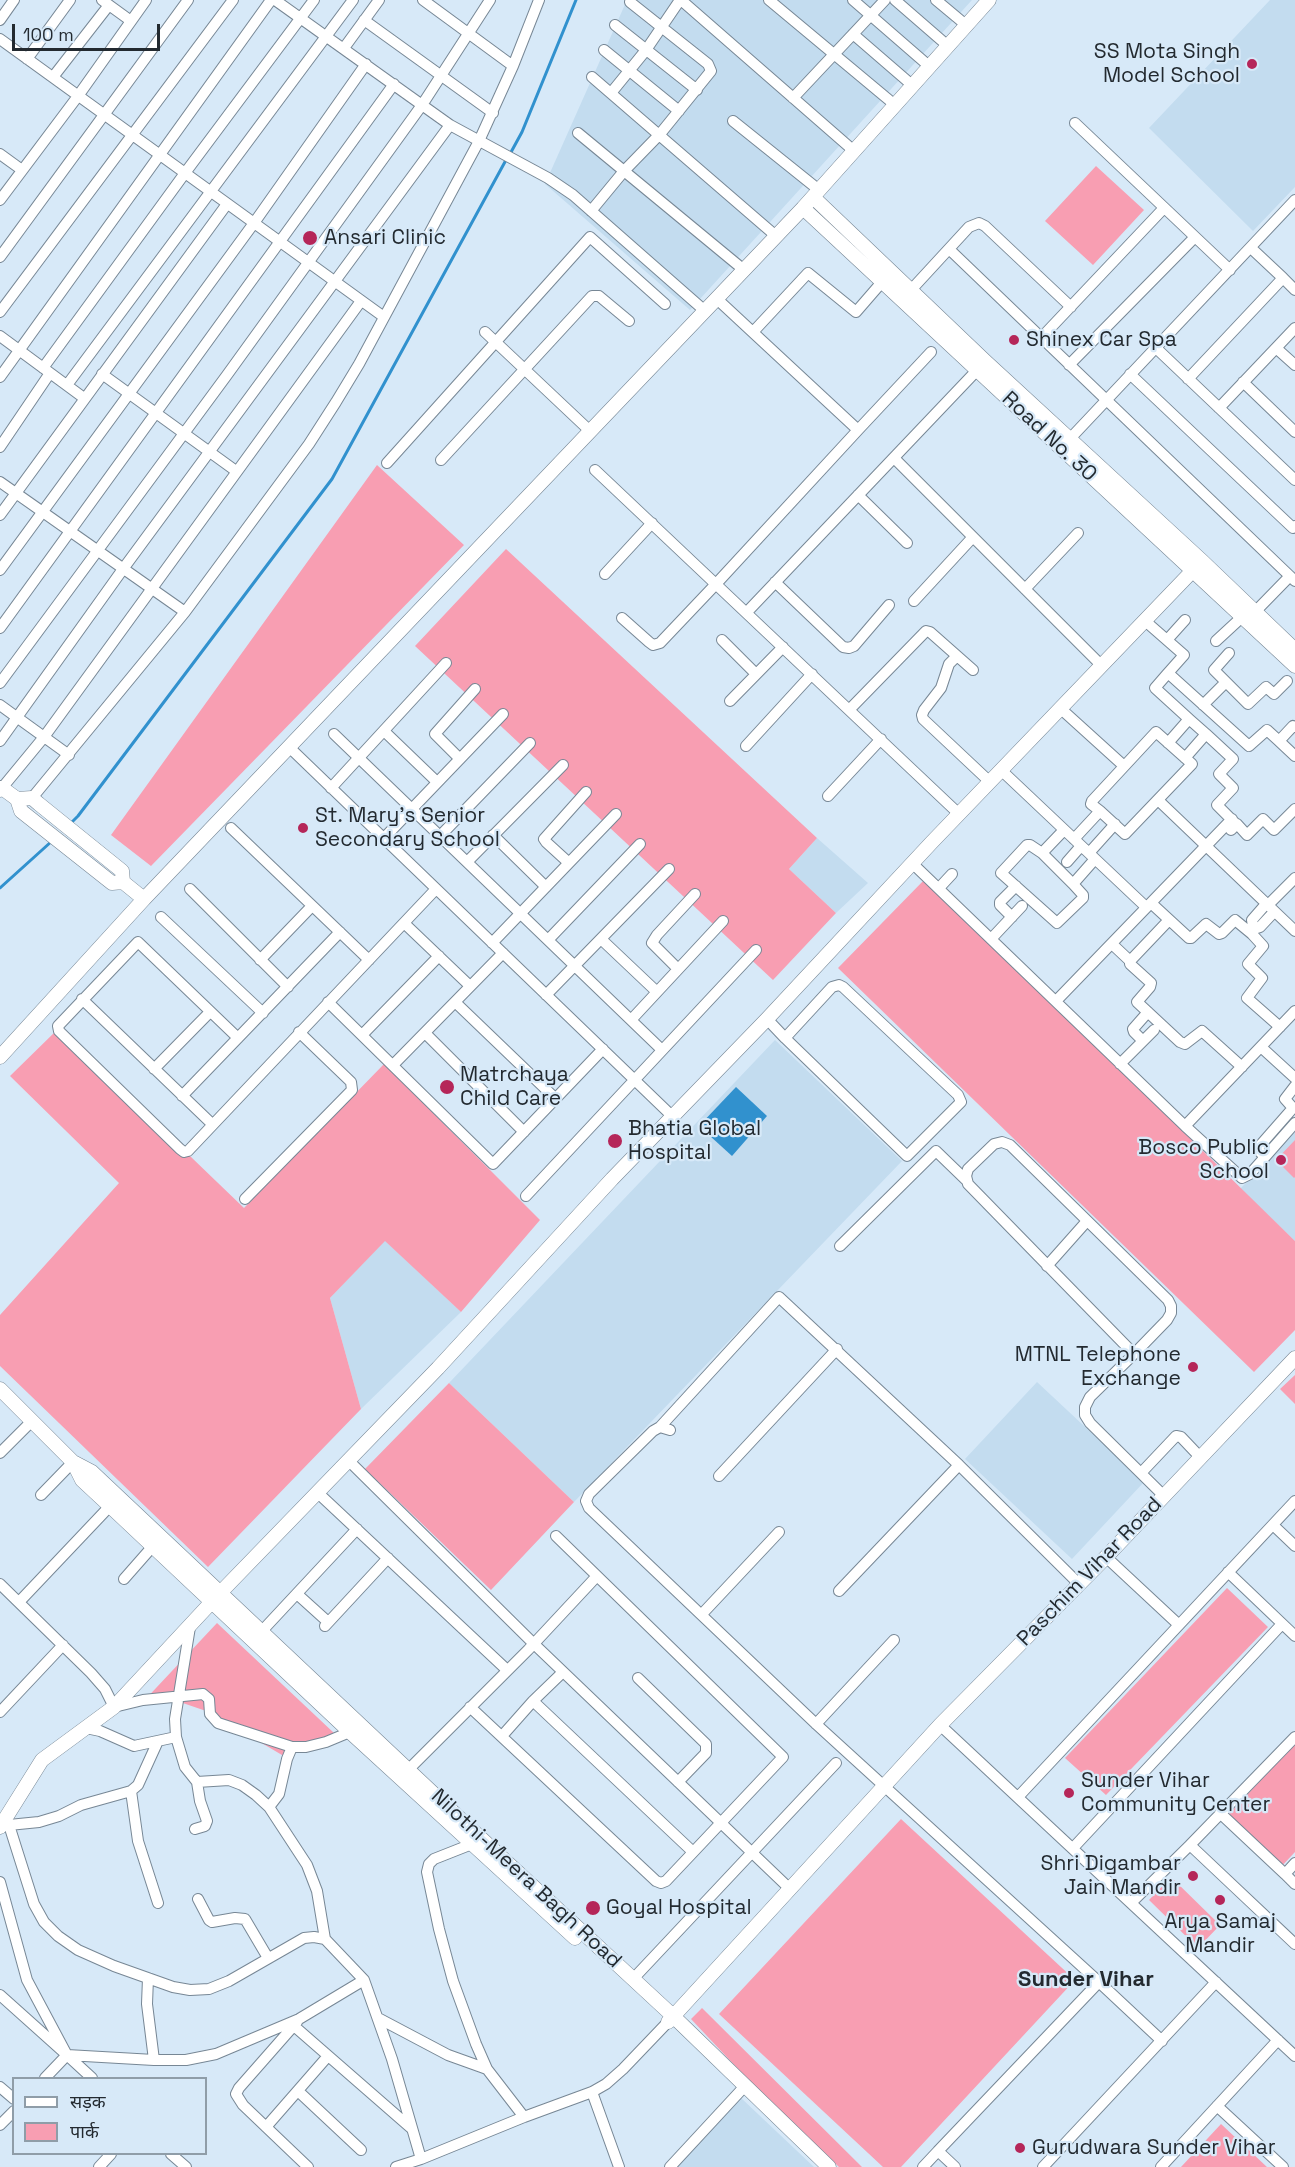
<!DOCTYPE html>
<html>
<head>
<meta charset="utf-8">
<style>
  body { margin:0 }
  #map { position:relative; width:1295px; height:2167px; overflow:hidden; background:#d7e9f8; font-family:"Space Grotesk","Noto Sans Devanagari",sans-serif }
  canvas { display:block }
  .legend { position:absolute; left:12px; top:2077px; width:195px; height:78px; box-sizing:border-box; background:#d7e9f8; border:2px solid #8f9da8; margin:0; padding:8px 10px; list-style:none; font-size:18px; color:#232a30 }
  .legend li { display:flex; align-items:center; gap:12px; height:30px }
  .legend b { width:30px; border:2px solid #8f9da8 }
  .scale { position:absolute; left:12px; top:24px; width:148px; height:27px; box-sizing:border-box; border:3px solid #232a30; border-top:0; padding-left:8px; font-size:18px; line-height:21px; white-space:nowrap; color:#232a30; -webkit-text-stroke:4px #d7e9f8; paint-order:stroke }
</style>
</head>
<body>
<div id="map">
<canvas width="1295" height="2167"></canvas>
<ul class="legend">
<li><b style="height:8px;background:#fff"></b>सड़क</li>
<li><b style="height:16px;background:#f89eb2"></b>पार्क</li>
</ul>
<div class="scale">100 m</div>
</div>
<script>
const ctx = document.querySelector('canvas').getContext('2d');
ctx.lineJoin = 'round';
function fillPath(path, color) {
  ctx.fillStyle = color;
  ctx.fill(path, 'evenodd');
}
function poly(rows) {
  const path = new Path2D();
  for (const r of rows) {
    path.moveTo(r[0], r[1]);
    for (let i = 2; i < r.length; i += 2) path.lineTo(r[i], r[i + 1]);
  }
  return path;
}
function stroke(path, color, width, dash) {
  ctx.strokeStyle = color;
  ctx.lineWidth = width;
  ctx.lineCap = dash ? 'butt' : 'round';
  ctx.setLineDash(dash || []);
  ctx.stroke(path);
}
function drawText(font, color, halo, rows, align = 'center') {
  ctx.font = font + ' "Space Grotesk",sans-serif';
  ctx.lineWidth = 4.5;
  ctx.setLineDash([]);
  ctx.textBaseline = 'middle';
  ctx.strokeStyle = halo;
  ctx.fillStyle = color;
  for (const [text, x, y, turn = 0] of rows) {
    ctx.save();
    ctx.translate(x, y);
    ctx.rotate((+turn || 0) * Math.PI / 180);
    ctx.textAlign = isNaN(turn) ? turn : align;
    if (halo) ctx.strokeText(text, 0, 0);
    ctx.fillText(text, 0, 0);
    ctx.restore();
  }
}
const built = poly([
  [627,0,972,0,690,310,545,184],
  [1270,0,1295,0,1295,187,1253,231,1149,128],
  [817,838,868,883,836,913,789,869],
  [775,1040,902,1161,574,1502,449,1383],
  [1295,1132,1295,1241,1240,1189],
  [385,1240,461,1312,361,1409,330,1298],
  [1037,1382,1144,1482,1072,1559,965,1459],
  [740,2097,814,2167,677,2167]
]);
const green = poly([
  [1096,166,1144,210,1093,265,1045,221],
  [377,465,464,545,151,866,111,835],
  [506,549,817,838,789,869,836,913,773,980,415,646],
  [925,879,1295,1241,1295,1330,1254,1372,838,968],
  [58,1029,244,1208,384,1064,540,1220,461,1312,385,1241,330,1298,361,1409,208,1567,0,1366,0,1315,119,1183,10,1076],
  [1295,1140,1295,1177,1294,1178,1276,1160],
  [1295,1375,1295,1404,1280,1389],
  [449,1383,574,1502,491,1590,365,1469],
  [1227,1588,1268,1627,1106,1795,1065,1758],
  [217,1623,334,1733,282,1755,209,1712,177,1701,141,1704],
  [1295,1744,1295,1852,1280,1868,1225,1818],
  [901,1819,1075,1980,901,2167,883,2167,719,2014],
  [1171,1877,1220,1925,1198,1948,1149,1900],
  [702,2008,862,2167,839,2167,754,2086,691,2019],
  [1221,2124,1267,2167,1181,2167]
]);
const water = poly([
  [736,1087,767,1116,732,1156,699,1126]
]);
const stream = poly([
  [510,154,522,132,576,0],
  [70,824,78,816,332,479,506,160],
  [0,888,52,841]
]);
const minor = poly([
  [102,0,131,21],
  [275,0,450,125,548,178,573,195,705,311],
  [423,0,513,66],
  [681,0,854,151],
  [769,0,895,105],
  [853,0,929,66],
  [895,0,948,46],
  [936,0,966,25],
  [0,20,14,0],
  [364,20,493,113],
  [615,25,697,90],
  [853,34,912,85],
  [0,39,384,317],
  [344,48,379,0],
  [604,50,679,111],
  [27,59,70,0],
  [53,77,109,5],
  [592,77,776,236],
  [611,93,646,50,680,0],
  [793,98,885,0],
  [733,121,819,190],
  [1075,123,1230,270],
  [578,133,744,270],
  [0,154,22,170],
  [0,200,78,96,146,0],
  [591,211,624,171,660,134,711,71,708,64,630,2],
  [1251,248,1283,278],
  [949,249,1295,581],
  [0,257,188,0],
  [911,290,969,227,979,223,985,226,1071,307],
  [717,299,858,430,931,352],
  [0,312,233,0],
  [485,332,590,431],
  [753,332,808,273,856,312,882,282],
  [0,336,84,398],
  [1041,338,1164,208],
  [1156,348,1295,480],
  [1276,348,1295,365],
  [1069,365,1195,237],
  [43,368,185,173,314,0],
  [102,374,236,471],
  [1130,374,1293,528,1295,526],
  [0,377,271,0],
  [1188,379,1283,278,1295,290],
  [1243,382,1295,432],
  [67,385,353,0],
  [1219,408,1295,328],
  [1065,444,1295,200],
  [0,447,50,373],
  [894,458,1101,665],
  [441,460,592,296,599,296,629,321],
  [387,463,590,237,665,304],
  [595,470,959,814],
  [0,482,185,612],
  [858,495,907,543],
  [0,515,227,204],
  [0,570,254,223,366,64],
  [605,574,652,523],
  [775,582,843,647,849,648,854,646,889,605],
  [1025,589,1078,533],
  [914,601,973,537],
  [747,612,982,365],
  [1250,617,1290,576],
  [622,618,649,642,653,645,660,643,716,584,858,430],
  [1144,620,1184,655,1168,673,1249,746,1267,730,1279,741,1293,726,1295,727],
  [0,628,394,84],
  [722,640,756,674],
  [1167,640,1185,620],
  [1216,641,1242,617],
  [1229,653,1214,670,1248,704,1266,687,1274,694,1287,681],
  [957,656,949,664,941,688,924,710,922,715,923,719,990,782],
  [1168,673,1155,688,1189,719],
  [0,683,227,375,422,105,490,0],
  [730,701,783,647],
  [0,705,69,755],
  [1203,705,1226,682],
  [1060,708,1124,766],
  [849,710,926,631,930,632,973,670],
  [384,731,437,782],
  [334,734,662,1050],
  [1206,734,1233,759,1219,774,1233,788,1217,805,1235,823],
  [0,741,123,569,450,125],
  [1279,741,1295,756],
  [1168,743,1189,719,1206,734,1185,758],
  [746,746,812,674],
  [289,747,672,1116],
  [460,759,435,734,475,689],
  [1001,770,1146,907],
  [0,786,2,788,44,737,361,301],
  [331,788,446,663],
  [828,796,881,739],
  [32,798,185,612,309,444,336,402,359,364,479,141,513,66,539,0],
  [1158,800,1295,931],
  [231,828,369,960],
  [1064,830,1042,853,1030,845,1027,845,1001,873,1057,923,1083,898,1083,895,1073,884,1095,859],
  [1231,830,1237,824,1247,835,1263,819,1274,830,1295,809],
  [493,835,546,887],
  [440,836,530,743],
  [384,838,503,714],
  [1074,839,1100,811,1125,834,1192,764,1156,732,1092,801,1091,804,1100,811],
  [1042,853,1073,884],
  [1089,853,1115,824],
  [467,862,563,765],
  [1067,862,1081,846],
  [569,863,546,842,544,839,586,792],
  [912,863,1185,1126,1242,1178,1250,1174,1265,1157,1257,1149,1293,1108,1285,1099,1295,1086],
  [939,888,952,874],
  [190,889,288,987],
  [1151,903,1189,938,1191,938,1206,924,1219,934,1222,933,1235,920,1252,934,1263,946,1248,964,1262,978,1247,998,1280,1027],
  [1266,904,1252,920,1253,926,1257,928,1260,927,1274,912],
  [1268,905,1295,878],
  [161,917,263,1013],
  [1012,917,1000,905,1000,902,1016,886],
  [1169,920,1130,961,1130,964,1151,983,1150,987,1137,1002,1180,1042,1185,1044,1202,1031,1242,1067],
  [404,923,470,986],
  [601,939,657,992],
  [991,939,1022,906],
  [548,940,640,844],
  [492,943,616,814],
  [1112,944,1130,961],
  [260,960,312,906],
  [678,969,652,943,657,935,695,894],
  [546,995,669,869],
  [82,999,212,1124],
  [1056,1001,1232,819],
  [328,1002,493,1164,603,1049],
  [455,1002,556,1099],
  [767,1019,785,1038,907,1156,961,1102,958,1095,843,987,839,985,832,987,785,1038],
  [631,1020,723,921],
  [425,1033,524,1132],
  [362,1035,439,956],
  [238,1038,138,942,58,1026,59,1031,180,1149,184,1152,188,1151,436,889],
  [1143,1041,1134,1032,1133,1029,1148,1012],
  [1261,1047,1295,1078],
  [1120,1064,1154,1030],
  [393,1065,503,953],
  [154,1069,210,1012],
  [182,1096,340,932],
  [1185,1126,1295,1011],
  [1265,1157,1295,1123],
  [526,1196,756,950],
  [245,1199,352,1090,351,1082,299,1032],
  [840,1246,936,1151,967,1181],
  [1047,1266,1087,1221],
  [1134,1354,968,1184,966,1176,968,1169,994,1144,1002,1142,1010,1145,1168,1300,1171,1306,1171,1313,1167,1320,1134,1354,1090,1397,1085,1407,1085,1415,1090,1423,1164,1496],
  [660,1427,779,1297,959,1465,1079,1584],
  [670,1430,660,1427,653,1431,589,1494,586,1501,589,1508,816,1724,1099,1982],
  [0,1453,32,1421],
  [349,1461,533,1643,790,1889],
  [1141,1473,1176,1436,1181,1437,1200,1457],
  [719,1476,837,1349],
  [318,1493,507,1670],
  [41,1495,73,1462],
  [1273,1525,1295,1546],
  [1106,1557,1179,1625],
  [1228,1572,1295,1636],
  [124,1579,153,1546],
  [0,1584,91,1673,105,1689,114,1707,143,1700,203,1694,209,1699,210,1714,218,1723,292,1747,306,1747,326,1742,350,1732],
  [839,1591,959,1465],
  [297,1594,328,1622],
  [19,1602,110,1506],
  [702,1614,779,1532],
  [325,1626,388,1558],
  [190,1627,175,1719,176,1737,185,1767,197,1782,229,1780,242,1785,256,1795,269,1807,307,1865,317,1891,325,1939,364,1980,392,2059,421,2159],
  [261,1632,357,1529],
  [638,1678,706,1744,706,1753,678,1782],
  [533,1701,693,1852],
  [470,1707,656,1881,661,1883,666,1881,783,1757,556,1536],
  [0,1712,63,1645],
  [816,1724,894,1640],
  [940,1725,1295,2056],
  [86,1728,100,1731,134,1746,176,1737],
  [502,1736,533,1701,563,1672],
  [409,1769,528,1650,597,1576],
  [131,1791,138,1841,158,1903],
  [1018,1797,1295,1501],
  [269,1807,279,1794,287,1759,292,1747],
  [1220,1813,1285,1874],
  [9,1825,39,1822,59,1816,81,1805,131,1791,138,1785,158,1741],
  [1,1827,9,1825,34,1904,44,1922,58,1936,78,1950,114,1966,173,1987,190,1990,209,1989,229,1981,304,1938,314,1937,325,1939],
  [195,1829,205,1826,207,1821,200,1801,197,1782],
  [477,1839,472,1844,434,1859,429,1864,427,1872,439,1929,453,1981,476,2044,487,2069,524,2117],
  [1190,1845,1295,1737],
  [1073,1848,1282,1624],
  [1295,1863,1285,1874,1295,1884],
  [0,1882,27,1980,67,2055,92,2078],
  [198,1899,209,1920,212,1922,235,1918,245,1919,268,1958],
  [1131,1903,1190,1845,1295,1944],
  [148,1978,147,2004,154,2060],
  [633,1979,836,1763],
  [0,1995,67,2055,154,2060,186,2060,216,2054,299,2019,364,1980],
  [378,2018,448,2055,487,2069],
  [297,2022,239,2088,236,2094,243,2105,308,2167],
  [294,2026,411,2128],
  [45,2078,67,2055],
  [0,2087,14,2099],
  [298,2091,361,2150],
  [592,2092,619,2167],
  [1217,2106,1283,2167],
  [0,2125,14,2111],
  [266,2127,328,2056],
  [938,2151,1099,1982,1162,2041],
  [171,2154,186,2167],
  [99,2167,111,2154],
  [396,2167,421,2159,524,2117,592,2092,606,2084,623,2069,667,2023],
  [670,2167,745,2086],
  [923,2167,938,2151,955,2167],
  [1043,2167,1216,1982],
  [1161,2167,1278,2040]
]);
const tertiary = poly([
  [813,197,985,361,1202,561,1295,650],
  [803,208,1295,666],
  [0,790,2,788,17,799,21,811,112,883,123,882,144,899],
  [17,799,32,798,39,804,122,871,123,882],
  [0,1057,144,899,803,208,989,0],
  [0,1389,73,1462,92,1472,471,1829,673,2016,829,2167],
  [73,1462,82,1480,110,1506,350,1732,575,1938],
  [0,1827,42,1760,114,1707,220,1593,438,1368,612,1179,767,1019,932,842,1202,561],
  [668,2022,940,1725,1106,1557,1295,1358]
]);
const markers = [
  [1252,64,6,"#b52659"],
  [310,238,8,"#b52659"],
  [1014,340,6,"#b52659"],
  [303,828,6,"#b52659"],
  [447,1087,8,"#b52659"],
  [615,1141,8,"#b52659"],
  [1281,1160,6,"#b52659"],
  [1193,1367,6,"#b52659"],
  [1069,1793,6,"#b52659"],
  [1193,1876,6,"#b52659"],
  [1220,1900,6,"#b52659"],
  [593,1908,8,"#b52659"],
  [1020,2148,6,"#b52659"]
];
const poiNames = [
  ["SS Mota Singh",1240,52,"right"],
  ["Model School",1240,76,"right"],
  ["Ansari Clinic",324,238],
  ["Shinex Car Spa",1026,340],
  ["St. Mary's Senior",315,816],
  ["Secondary School",315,840],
  ["Matrchaya",460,1075],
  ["Child Care",460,1099],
  ["Bhatia Global",628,1129],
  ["Hospital",628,1153],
  ["Bosco Public",1269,1148,"right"],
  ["School",1269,1172,"right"],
  ["MTNL Telephone",1181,1355,"right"],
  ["Exchange",1181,1379,"right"],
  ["Sunder Vihar",1081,1781],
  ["Community Center",1081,1805],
  ["Shri Digambar",1181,1864,"right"],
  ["Jain Mandir",1181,1888,"right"],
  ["Goyal Hospital",606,1908],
  ["Arya Samaj",1220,1922,"center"],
  ["Mandir",1220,1946,"center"],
  ["Gurudwara Sunder Vihar",1032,2148]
];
const streetNames = [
  ["Road No. 30",1049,437,43],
  ["Paschim Vihar Road",1090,1572,-46],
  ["Nilothi-Meera Bagh Road",526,1879,43]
];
const neighbourhoodNames = [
  ["Sunder Vihar",1086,1980]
];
fillPath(built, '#c3dcef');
fillPath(green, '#f89eb2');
fillPath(water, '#3191ce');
stroke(stream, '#3191ce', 3);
stroke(minor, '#778795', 12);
stroke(tertiary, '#778795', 15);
stroke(minor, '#fff', 10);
stroke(tertiary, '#fff', 14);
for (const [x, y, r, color] of markers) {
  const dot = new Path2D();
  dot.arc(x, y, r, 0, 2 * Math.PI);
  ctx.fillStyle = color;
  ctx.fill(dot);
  stroke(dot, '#d7e9f8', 2);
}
drawText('21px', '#232a30', '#d7e9f8', poiNames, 'left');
drawText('21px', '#232a30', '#d7e9f8', streetNames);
drawText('bold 22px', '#232a30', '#d7e9f8', neighbourhoodNames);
</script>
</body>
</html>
